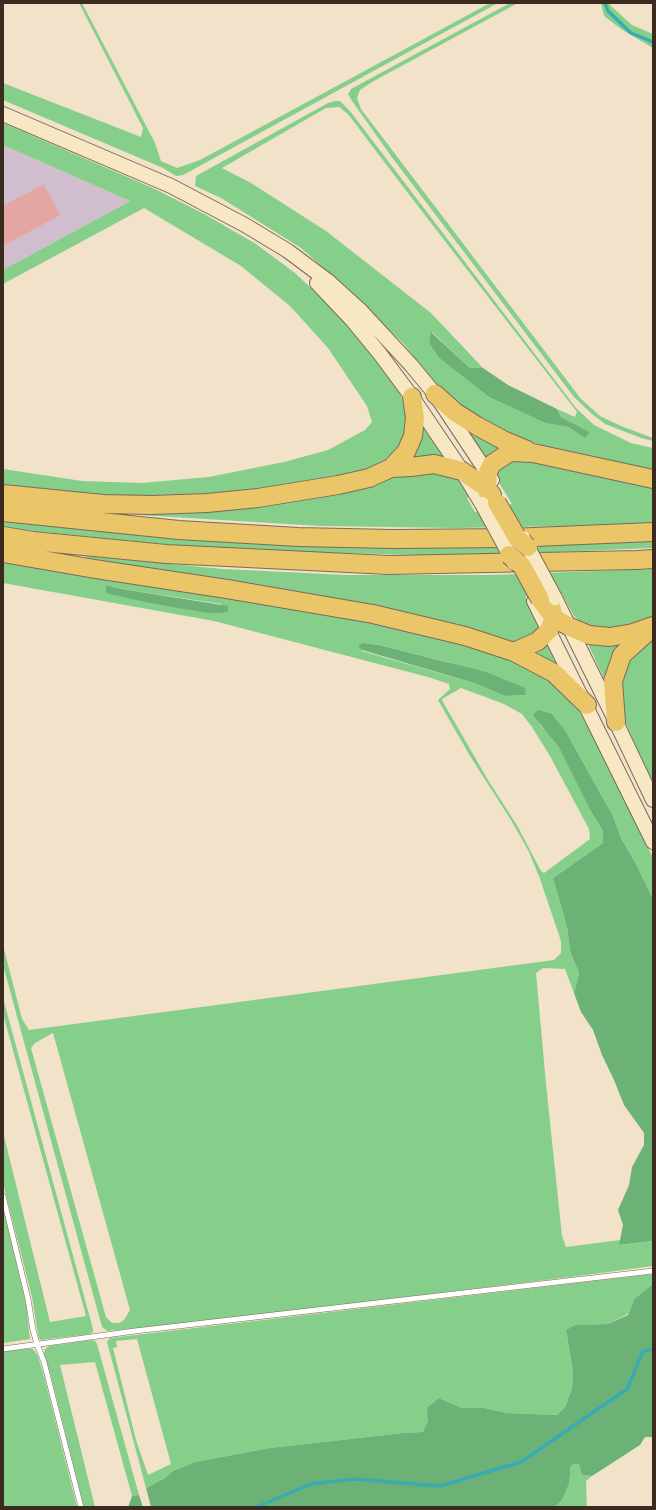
<!DOCTYPE html>
<html>
<head>
<meta charset="utf-8">
<style>
  body { margin:0 }
  #map { position:relative; width:656px; height:1510px; overflow:hidden; background:#f2e2ca; font-family:Mynerve,sans-serif }
  canvas { display:block }
  .frame { position:absolute; inset:0; border:4px solid #3b2a1e; pointer-events:none }
</style>
</head>
<body>
<div id="map">
<canvas width="656" height="1510"></canvas>
<div class="frame"></div>
</div>
<script>
const ctx = document.querySelector('canvas').getContext('2d');
ctx.lineJoin = 'round';
function fillPath(path, color) {
  ctx.fillStyle = color;
  ctx.fill(path, 'evenodd');
}
function poly(rows) {
  const path = new Path2D();
  for (const r of rows) {
    path.moveTo(r[0], r[1]);
    for (let i = 2; i < r.length; i += 2) path.lineTo(r[i], r[i + 1]);
  }
  return path;
}
function stroke(path, color, width, dash) {
  ctx.strokeStyle = color;
  ctx.lineWidth = width;
  ctx.lineCap = dash ? 'butt' : 'round';
  ctx.setLineDash(dash || []);
  ctx.stroke(path);
}
const industrial = poly([
  [3,145,130,201,3,270]
]);
const green = poly([
  [79,3,82,3,155,143,161,161,177,168,200,160,490,3,498,3,183,175,176,176,163,168,3,100,3,83,141,137,143,128],
  [510,3,518,3,372,82,360,90,357,98,361,109,581,399,600,416,621,426,653,438,653,441,641,438,605,424,592,414,574,397,391,156,352,101,348,94,351,89],
  [601,3,610,3,611,6,632,25,653,34,653,48,621,29,604,16],
  [335,101,340,101,350,111,576,408,594,425,631,443,653,448,653,470,592,461,517,437,474,415,439,387,403,343,348,290,301,248,221,198,195,186,196,176,328,103],
  [339,107,348,114,404,188,577,412,575,417,557,409,561,417,590,432,585,438,568,427,545,423,489,397,439,358,429,343,432,332,470,368,483,368,431,313,326,231,251,183,222,168,326,108],
  [3,123,155,189,206,215,256,244,295,273,324,300,359,338,393,381,400,393,405,408,407,424,405,438,398,451,387,461,372,468,311,483,229,493,159,496,87,495,3,487,3,469,82,481,142,483,209,477,284,462,328,450,365,430,372,422,367,406,328,348,290,306,241,266,144,208,3,284,3,270,130,201,3,145],
  [423,425,445,458,410,459],
  [466,427,502,447,491,453,486,458],
  [524,457,653,486,653,522,623,525,457,528,320,526,140,515,140,512,377,481,402,475,444,471,461,480,471,496,467,498,475,512,512,504,495,476,499,469,510,461],
  [3,520,364,547,457,548,580,544,653,540,653,548,457,556,269,551,174,545,3,528],
  [86,556,223,569,346,575,491,575,653,569,653,619,632,625,601,628,585,626,574,616,559,589,525,597,538,626,537,632,516,643,372,609,85,561],
  [3,561,49,570,323,614,437,636,527,664,564,690,579,711,602,751,653,858,653,899,635,862,621,838,613,816,565,730,552,714,540,725,548,732,558,746,590,810,603,831,603,843,553,878,567,927,570,951,579,973,574,993,565,969,543,968,536,973,546,1084,562,1236,566,1247,620,1240,620,1245,653,1241,653,1266,578,1276,177,1325,107,1331,102,1327,3,965,3,945,22,1019,29,1030,554,960,561,953,561,941,539,876,528,850,511,820,470,756,438,700,450,689,449,684,428,677,214,621,3,583],
  [106,585,122,589,221,604,222,613,207,613,108,594],
  [363,643,379,645,451,663,526,695,505,696,474,683,362,651],
  [461,688,504,704,522,714,532,727,550,756,589,829,590,839,544,873,541,871,518,827,488,780,443,702,442,699],
  [53,1033,130,1310,124,1320,119,1323,112,1323,106,1317,31,1048,35,1043],
  [653,637,653,785,619,708,621,684,628,660],
  [622,643,611,659,605,681,588,644],
  [548,644,560,667,536,652],
  [3,998,93,1329,93,1332,90,1334,40,1340,38,1335,32,1297,3,1183,3,1132,50,1322,86,1316,3,1014],
  [3,1208,26,1304,30,1339,3,1343],
  [653,1274,653,1284,634,1299,628,1314,608,1324,575,1325,566,1330,573,1372,572,1389,565,1407,557,1415,507,1413,485,1408,462,1408,439,1398,428,1408,428,1420,423,1432,403,1433,270,1448,195,1462,173,1471,165,1478,146,1488,107,1342,110,1338],
  [137,1339,171,1464,148,1475,136,1440,113,1348,117,1347,116,1341],
  [92,1340,95,1341,97,1344,139,1495,132,1496,95,1362,60,1365,95,1507,84,1507,50,1372,44,1354,45,1349,49,1346],
  [25,1349,33,1349,38,1356,45,1380,77,1507,3,1507,3,1351],
  [579,1464,582,1475,592,1476,586,1481,587,1507,555,1507,562,1500,569,1484,571,1465]
]);
const forest = poly([
  [431,332,470,368,483,368,508,385,557,409,561,417,590,432,585,438,568,427,545,423,489,397,439,358,429,343],
  [106,585,122,589,228,606,228,611,222,613,207,613,155,604,108,594,106,592],
  [363,643,379,645,486,672,525,688,526,695,505,696,474,683,362,650,358,646],
  [538,710,552,714,565,730,613,816,621,838,635,862,653,899,653,1241,619,1245,623,1225,618,1210,629,1185,632,1167,644,1145,644,1133,624,1105,614,1080,602,1055,593,1030,581,1012,574,993,579,973,570,951,567,927,553,878,603,843,603,831,590,810,558,746,533,715],
  [653,1284,653,1437,645,1437,640,1445,592,1476,582,1475,579,1464,571,1465,569,1484,562,1500,555,1507,151,1507,146,1488,165,1478,173,1471,195,1462,270,1448,403,1433,423,1432,428,1420,427,1408,439,1398,462,1408,485,1408,507,1413,557,1415,565,1407,572,1389,573,1372,566,1330,575,1325,608,1324,628,1315,634,1299],
  [139,1495,143,1507,128,1507,132,1496]
]);
const stream = poly([
  [605,3,608,11,631,33,653,42],
  [257,1507,311,1484,355,1479,440,1486,521,1462,627,1389,643,1351,653,1349]
]);
const building = poly([
  [44,184,60,215,3,246,3,206]
]);
const lane = poly([
  [3,1196,28,1299,33,1330,37,1344,44,1362,81,1507],
  [3,1349,135,1331,653,1271]
]);
const secondary = poly([
  [3,114,171,186,245,225,288,251,328,281,361,311,411,365,435,394,492,480],
  [317,283,353,321,380,354,412,397,462,471,482,504],
  [555,598,616,722,653,800],
  [534,601,653,842]
]);
const highway = poly([
  [435,394,455,412,477,426,503,440,527,450],
  [391,468,411,467,434,464,462,471,487,488,492,495],
  [3,494,103,504,152,505,207,503,258,498,338,485,369,478,391,468,406,452,413,436,415,418,412,397],
  [490,503,487,488,488,472,492,464,510,452,533,453,653,479],
  [3,512,179,530,298,537,393,539,510,538,653,532],
  [3,536,33,541,166,554,389,565,637,560,653,559],
  [3,553,95,569,227,589,373,614,465,636,514,652,554,673,587,705],
  [540,599,554,618,570,627,589,635,610,637,633,633,653,626],
  [514,652,538,641,549,630,554,618,551,606],
  [616,722,613,681,622,655,651,629]
]);
const secondaryBridge = poly([
  [482,504,514,563],
  [523,538,555,598]
]);
const highwayBridge = poly([
  [497,503,518,539,528,547],
  [509,555,522,566,540,599]
]);
fillPath(industrial, '#d0bdce');
fillPath(green, '#85cf8b');
fillPath(forest, '#6cb277');
stroke(stream, '#39abb3', 3.5);
fillPath(building, '#e3a6a3');
stroke(lane, '#7b6a5a', 6);
stroke(secondary, '#7b6a5a', 16);
stroke(highway, '#7b6a5a', 20);
stroke(lane, '#fff', 5);
stroke(secondary, '#f7e8c3', 14);
stroke(highway, '#eac669', 18);
stroke(secondaryBridge, '#7b6a5a', 16, []);
stroke(highwayBridge, '#7b6a5a', 20, []);
stroke(secondaryBridge, '#f7e8c3', 14);
stroke(highwayBridge, '#eac669', 18);
</script>
</body>
</html>
